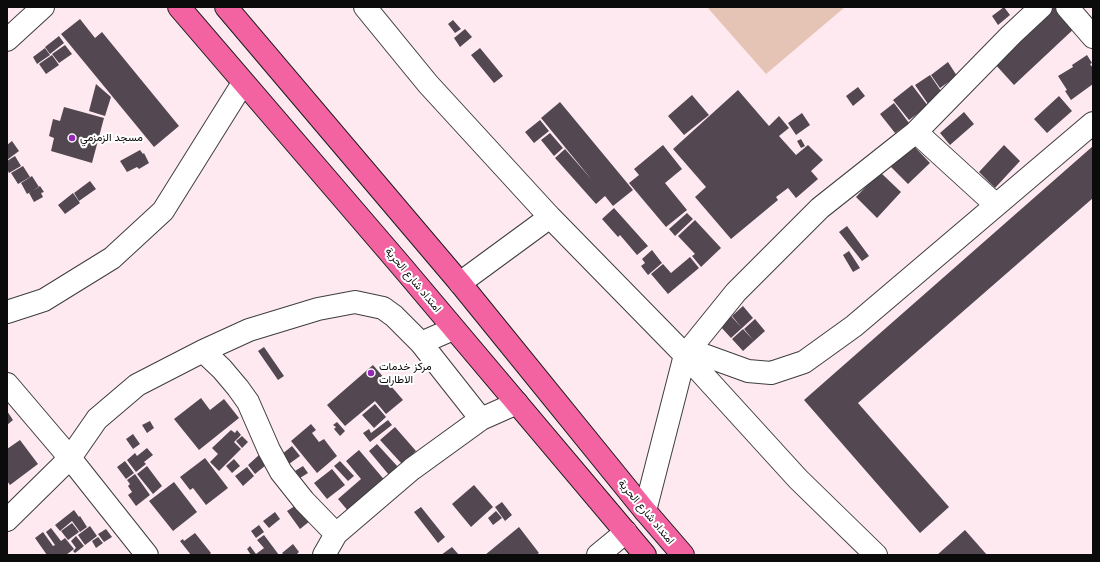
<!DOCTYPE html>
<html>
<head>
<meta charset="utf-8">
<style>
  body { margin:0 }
  #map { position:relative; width:1100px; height:562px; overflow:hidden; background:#fee9f1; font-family:"Noto Serif",serif }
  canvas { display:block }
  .frame { position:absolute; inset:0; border:8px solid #0b0b0b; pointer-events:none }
</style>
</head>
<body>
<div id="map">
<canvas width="1100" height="562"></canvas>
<div class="frame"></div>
</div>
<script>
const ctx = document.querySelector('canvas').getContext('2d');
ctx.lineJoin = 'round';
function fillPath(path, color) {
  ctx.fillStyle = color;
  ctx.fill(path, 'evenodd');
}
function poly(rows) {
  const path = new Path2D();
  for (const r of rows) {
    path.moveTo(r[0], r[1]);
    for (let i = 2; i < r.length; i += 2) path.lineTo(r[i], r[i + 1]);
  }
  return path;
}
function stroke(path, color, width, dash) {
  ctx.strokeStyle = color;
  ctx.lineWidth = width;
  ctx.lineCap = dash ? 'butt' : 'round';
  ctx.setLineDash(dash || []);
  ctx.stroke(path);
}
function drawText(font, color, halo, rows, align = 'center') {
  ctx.font = font + ' "Noto Serif",Vazirmatn,serif';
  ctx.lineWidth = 4;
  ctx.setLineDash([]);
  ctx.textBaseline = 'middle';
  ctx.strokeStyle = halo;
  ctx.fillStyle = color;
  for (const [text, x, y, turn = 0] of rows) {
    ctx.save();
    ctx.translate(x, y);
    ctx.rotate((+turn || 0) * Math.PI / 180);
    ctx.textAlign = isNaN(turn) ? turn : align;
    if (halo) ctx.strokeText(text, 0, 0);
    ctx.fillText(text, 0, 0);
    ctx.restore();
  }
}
const green = poly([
  [707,7,845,7,766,74]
]);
const building = poly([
  [1004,7,1010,15,998,25,992,16],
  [1054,7,1060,7,1077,26,1014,85,994,63],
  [80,19,95,38,102,32,179,126,154,147,61,34],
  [453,20,461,29,455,33,448,24],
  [465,29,472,37,460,47,454,38],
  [59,36,64,43,50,54,45,47],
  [65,45,72,54,59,63,52,54],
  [45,48,50,55,37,64,33,57],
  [480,48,503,76,494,83,471,55],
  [52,55,59,65,46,74,39,64],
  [1087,55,1092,63,1090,64,1093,68,1093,84,1071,100,1065,91,1067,90,1058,76,1073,67,1072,65],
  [948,62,957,76,940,88,931,75],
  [930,75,943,94,928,104,915,85],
  [96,84,111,97,105,116,89,111],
  [912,85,928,106,909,120,893,100],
  [858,87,865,96,853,106,846,96],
  [738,90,769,126,779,116,789,128,779,136,796,155,808,145,823,160,811,171,818,179,796,198,788,188,776,197,778,200,731,239,695,197,706,187,673,149],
  [692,95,709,115,684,135,668,116],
  [1059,96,1072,111,1047,133,1034,119],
  [560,102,633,190,613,206,605,196,596,204,555,158,565,149,592,180,541,118],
  [894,103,909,123,895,133,880,114],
  [64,107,104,118,92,163,51,151,54,138,49,136,53,119,60,121],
  [964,112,974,124,950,145,940,133],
  [802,113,810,125,796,135,788,123],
  [540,120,549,131,534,143,525,132],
  [550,133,563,148,554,156,541,140],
  [801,139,805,146,801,148,797,141],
  [12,141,19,151,7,160,7,145],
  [910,142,930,163,908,184,888,164],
  [663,145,682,169,665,183,687,210,666,227,629,183,639,175,634,169],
  [1004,145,1020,161,995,188,979,172],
  [1093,146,1093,198,858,403,949,507,920,533,804,400],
  [140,150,143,154,144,153,149,163,139,169,137,167,127,172,120,161],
  [15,156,21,166,9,173,7,169,7,161],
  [23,166,30,177,18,184,11,173],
  [880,172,901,192,877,218,856,197],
  [32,176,39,187,27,194,21,183],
  [90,181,96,189,79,201,74,193],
  [40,186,44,192,41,193,43,197,34,202,29,193],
  [73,193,80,203,65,214,58,205],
  [614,208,648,246,637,255,620,235,618,237,602,219],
  [687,213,693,219,675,236,669,229],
  [695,220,721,248,701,267,692,256,695,254,678,236],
  [847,226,869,256,862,261,839,232],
  [652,250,662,263,648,275,641,266,645,263,642,259],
  [849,251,860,268,853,272,843,255],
  [690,257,699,268,668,294,651,274,663,264,671,273],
  [743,306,753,318,742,328,732,316],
  [731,316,742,328,731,338,720,326],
  [755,319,765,331,754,341,744,329],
  [743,329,754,341,743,351,732,339],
  [264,347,284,376,278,380,258,351],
  [373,365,403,400,386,414,375,401,345,426,327,405],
  [201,398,210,410,224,399,239,418,199,450,174,419],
  [375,404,386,417,374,428,362,415],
  [7,411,13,420,7,425],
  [388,420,392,425,370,442,363,433,369,429,371,433],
  [150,421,154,428,147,433,142,425],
  [337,422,345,431,340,436,334,429,336,427,333,425],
  [311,424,316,430,312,433,319,442,324,439,337,456,317,473,291,441],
  [395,427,416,451,402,464,380,440],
  [231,430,235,433,237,430,241,435,234,442,241,449,219,471,210,462,218,454,212,448],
  [133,434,140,444,133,449,126,439],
  [242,436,248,442,242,448,236,441],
  [20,440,38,464,10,485,7,481,7,449],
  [377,444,398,467,389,475,369,451],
  [292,446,300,456,289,464,281,455],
  [147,448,153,455,144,462,146,464,136,472,127,460,135,453,137,456],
  [359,450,387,483,349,512,338,499,361,479,346,461],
  [259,455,266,465,255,474,248,465],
  [205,458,228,488,206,505,193,488,190,490,180,477],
  [234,459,240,466,232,473,226,466],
  [125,461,134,473,126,479,117,467],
  [340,461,354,476,348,481,334,466],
  [147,466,162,486,153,494,137,474],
  [303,466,308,473,300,478,295,471],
  [247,467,254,476,243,486,235,476],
  [332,469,345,485,327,499,314,483],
  [135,474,150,495,136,506,128,495,132,492,128,486,130,484,127,480],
  [174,482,197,512,173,531,149,501],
  [474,485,493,507,471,527,452,504],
  [502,502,512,515,505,521,495,507],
  [298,504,310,521,300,529,287,511],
  [421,507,445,537,438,543,414,512],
  [74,510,79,517,80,516,87,527,80,532,72,521,60,531,55,525],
  [496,511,502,518,493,525,488,518],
  [275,512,280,519,269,528,263,521],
  [72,523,79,532,68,540,61,531],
  [259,525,264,532,256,538,251,531],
  [90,526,97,536,85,545,78,535],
  [519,527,539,553,536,555,485,555],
  [51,528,61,541,65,538,74,549,66,555,47,555,35,538,43,532,53,546,55,545,46,532],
  [106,529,112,537,104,542,98,534],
  [965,530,987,555,937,555],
  [195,533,211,553,209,555,191,555,180,541,183,539,184,541],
  [264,535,279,555,251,555,247,549,250,546,256,554,264,548,257,540],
  [76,536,84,546,75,553,73,551,76,548,71,541],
  [98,537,103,543,96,548,92,541],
  [293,544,299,552,296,555,284,555,282,553],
  [452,547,459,555,441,555]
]);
const minor = poly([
  [365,7,428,84,550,217,685,355,798,479,876,555],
  [1067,7,1093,37],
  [7,40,43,7],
  [916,132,996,205],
  [460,283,550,217],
  [7,312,44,300,112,258,163,211,243,83],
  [421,343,453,329],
  [690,350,748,371,771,373,804,362,854,326,1093,123],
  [203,351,222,369,238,388,248,402,269,450,281,472,304,501,336,534],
  [7,384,70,458,147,555],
  [481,419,517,403],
  [645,511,685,355,736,292,820,208,916,132,1011,35,1041,7],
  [7,520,70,458,97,419,137,385,203,351,249,330,318,309,355,302,383,308,394,316,421,343,481,419,412,469,336,534,324,555],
  [598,555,626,532]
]);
const primary = poly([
  [179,7,403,268,645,555],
  [226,7,460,283,645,511,683,555]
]);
const markers = [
  [72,138,4,"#9428b5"],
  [371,373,4,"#9428b5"]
];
const poiNames = [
  ["مسجد الزمزمي",80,138],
  ["مركز خدمات",379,367],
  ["الاطارات",379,380]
];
const streetNames = [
  ["امتداد شارع الحرية",413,280,50],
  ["امتداد شارع الحرية",646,512,50]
];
fillPath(green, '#e6c4b5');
fillPath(building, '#534851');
stroke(minor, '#3e3e3e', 24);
stroke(primary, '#1c1c1c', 24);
stroke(minor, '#fff', 22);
stroke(primary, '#f463a1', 22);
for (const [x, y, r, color] of markers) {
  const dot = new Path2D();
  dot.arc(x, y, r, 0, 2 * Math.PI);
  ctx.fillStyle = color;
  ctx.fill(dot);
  stroke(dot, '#fff', 1.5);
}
drawText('11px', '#0b0b0b', '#fff', poiNames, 'left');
drawText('11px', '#0b0b0b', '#fff', streetNames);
</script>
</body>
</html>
